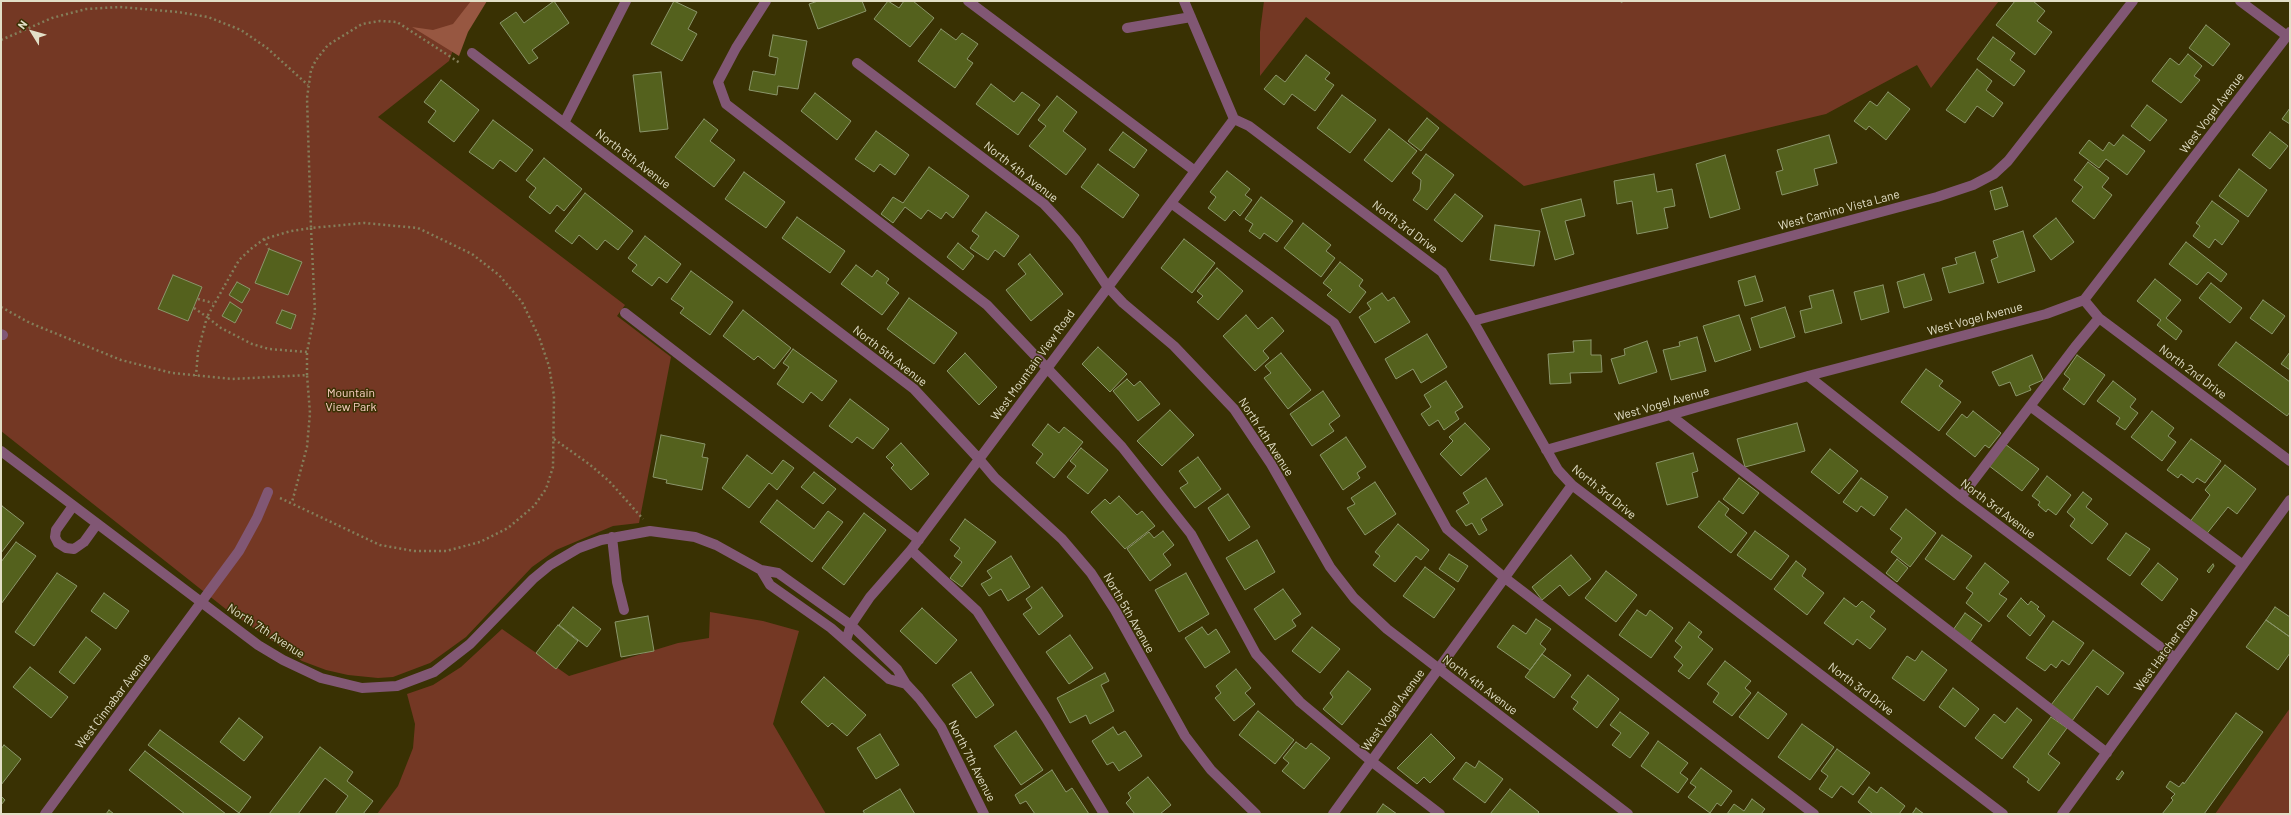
<!DOCTYPE html>
<html>
<head>
<meta charset="utf-8">
<style>
  body { margin:0 }
  #map { position:relative; width:2291px; height:815px; overflow:hidden; background:#393103; font-family:Barlow,sans-serif }
  canvas { display:block }
  .frame { position:absolute; inset:0; border:2px solid #e2dfc7; pointer-events:none }
  .north { position:absolute; left:12px; top:12px; width:40px; height:40px; -webkit-text-stroke:3px #393103; paint-order:stroke; rotate:307deg; font-size:11px; font-weight:700; line-height:16px; text-align:center; color:#e2dfc7 }
  .north::after { content:''; display:block; margin:auto; width:14px; height:18px; background:#e2dfc7; clip-path:polygon(50% 0,100% 100%,50% 72%,0 100%) }
</style>
</head>
<body>
<div id="map">
<canvas width="2291" height="815"></canvas>
<div class="frame"></div>
<div class="north">N</div>
</div>
<script>
const ctx = document.querySelector('canvas').getContext('2d');
ctx.lineJoin = 'round';
function fillPath(path, color) {
  ctx.fillStyle = color;
  ctx.fill(path, 'evenodd');
}
function poly(rows) {
  const path = new Path2D();
  for (const r of rows) {
    path.moveTo(r[0], r[1]);
    for (let i = 2; i < r.length; i += 2) path.lineTo(r[i], r[i + 1]);
  }
  return path;
}
function stroke(path, color, width, dash) {
  ctx.strokeStyle = color;
  ctx.lineWidth = width;
  ctx.lineCap = dash ? 'butt' : 'round';
  ctx.setLineDash(dash || []);
  ctx.stroke(path);
}
function drawText(font, color, halo, rows, align = 'center') {
  ctx.font = font + ' Barlow,sans-serif';
  ctx.lineWidth = 3;
  ctx.setLineDash([]);
  ctx.textBaseline = 'middle';
  ctx.strokeStyle = halo;
  ctx.fillStyle = color;
  for (const [text, x, y, turn = 0] of rows) {
    ctx.save();
    ctx.translate(x, y);
    ctx.rotate((+turn || 0) * Math.PI / 180);
    ctx.textAlign = isNaN(turn) ? turn : align;
    if (halo) ctx.strokeText(text, 0, 0);
    ctx.fillText(text, 0, 0);
    ctx.restore();
  }
}
const green = poly([
  [1,1,471,1,449,61,378,117,625,305,617,316,671,357,639,523,613,526,556,550,532,567,466,637,430,663,393,677,378,678,348,675,326,670,302,661,227,610,1,431],
  [1264,1,1999,1,1931,88,1917,65,1826,114,1524,186,1306,17,1260,76,1260,32],
  [710,612,763,621,799,631,773,724,826,814,377,814,398,786,413,748,415,724,407,694,433,685,461,667,502,629,569,676,678,643,709,638],
  [2290,708,2290,814,2215,814]
]);
const forest = poly([
  [471,1,487,1,468,32,459,56,412,27,433,30,453,24]
]);
const building = poly([
  [554,1,569,23,532,50,538,58,529,64,500,23,516,12,524,23,554,1],
  [674,1,697,12,688,29,697,34,682,61,651,44,674,1],
  [818,1,862,1,866,11,818,29,809,4,818,1],
  [888,1,899,8,904,1,913,1,934,18,910,47,874,19,888,1],
  [2015,1,2033,1,2045,11,2037,21,2052,32,2035,55,1996,25,2015,1],
  [2206,25,2230,44,2213,66,2189,48,2206,25],
  [941,29,956,40,962,33,978,44,967,59,973,63,955,88,918,61,941,29],
  [773,35,807,41,798,89,778,86,777,95,749,90,753,71,775,75,778,58,769,56,773,35],
  [1993,37,2015,53,2010,60,2025,71,2014,86,1977,59,1993,37],
  [2188,54,2202,66,2194,76,2200,80,2181,103,2152,81,2170,58,2179,65,2188,54],
  [1306,55,1330,73,1325,79,1334,85,1315,111,1292,94,1284,105,1264,89,1276,75,1285,82,1306,55],
  [1977,69,1992,81,1986,90,2003,103,1993,117,1977,106,1965,123,1946,110,1977,69],
  [661,72,668,129,640,132,633,75,661,72],
  [441,80,479,110,454,142,428,122,436,111,424,102,441,80],
  [991,84,1014,102,1022,92,1040,105,1018,135,976,104,991,84],
  [1888,92,1910,109,1886,140,1869,126,1866,130,1854,121,1870,101,1877,106,1888,92],
  [815,93,851,121,837,140,801,111,815,93],
  [1342,95,1376,120,1350,153,1317,128,1342,95],
  [1057,96,1077,112,1063,131,1086,149,1066,175,1029,146,1046,126,1038,120,1057,96],
  [2147,105,2167,120,2150,141,2131,126,2147,105],
  [2290,108,2290,124,2282,119,2290,108],
  [1427,118,1439,128,1421,151,1408,141,1427,118],
  [704,119,718,130,710,141,735,160,714,187,675,157,704,119],
  [493,120,533,150,516,172,500,160,493,169,469,152,493,120],
  [1389,129,1417,151,1392,182,1364,160,1389,129],
  [876,131,909,155,895,175,880,164,874,172,855,159,876,131],
  [1123,132,1147,150,1134,168,1109,150,1123,132],
  [2270,132,2288,146,2270,169,2252,155,2270,132],
  [1829,135,1837,163,1814,169,1818,185,1782,195,1776,172,1783,170,1777,150,1829,135],
  [2123,135,2145,151,2127,175,2106,159,2099,168,2079,153,2089,140,2103,151,2109,142,2114,146,2123,135],
  [1426,154,1454,175,1427,210,1413,200,1420,190,1421,180,1412,173,1426,154],
  [1725,155,1740,209,1710,218,1696,164,1725,155],
  [544,158,582,189,564,211,557,205,550,214,529,197,536,188,526,180,544,158],
  [2088,162,2109,178,2102,187,2112,195,2094,219,2072,201,2083,187,2074,180,2088,162],
  [1098,164,1139,195,1123,218,1081,187,1098,164],
  [929,167,969,196,953,218,946,212,941,219,928,210,921,219,905,207,893,223,881,214,893,197,903,203,929,167],
  [2239,169,2267,190,2248,217,2219,196,2239,169],
  [1227,171,1250,189,1245,195,1252,200,1240,216,1234,210,1225,221,1208,208,1216,197,1210,192,1227,171],
  [744,172,785,202,766,228,725,199,744,172],
  [1654,174,1657,192,1672,189,1675,206,1664,208,1668,228,1637,234,1632,201,1617,204,1614,181,1654,174],
  [2002,187,2008,206,1995,210,1990,191,2002,187],
  [585,193,633,231,618,250,605,240,597,250,579,235,572,244,555,231,585,193],
  [1455,194,1483,216,1462,242,1434,220,1455,194],
  [1261,197,1293,221,1277,242,1264,233,1260,239,1249,231,1253,224,1245,219,1261,197],
  [1581,199,1585,216,1565,221,1574,254,1555,260,1541,209,1581,199],
  [2212,201,2239,221,2222,245,2215,239,2209,248,2193,236,2200,226,2196,223,2212,201],
  [986,212,1019,236,1004,257,995,250,988,260,970,248,979,236,972,231,986,212],
  [797,217,845,251,830,273,782,238,797,217],
  [2056,218,2074,242,2051,260,2033,236,2056,218],
  [1303,223,1331,245,1326,251,1335,258,1321,277,1284,248,1303,223],
  [1495,225,1540,231,1534,266,1490,260,1495,225],
  [2023,231,2035,271,1998,283,1991,260,1998,257,1993,241,2023,231],
  [645,236,681,264,667,283,659,277,652,286,632,271,637,265,628,258,645,236],
  [1184,239,1215,263,1192,293,1161,268,1184,239],
  [2186,242,2227,274,2221,282,2208,272,2197,285,2169,264,2186,242],
  [958,243,974,256,963,270,947,257,958,243],
  [269,249,302,262,288,295,255,283,269,249],
  [1975,252,1984,283,1949,293,1942,268,1957,264,1955,258,1975,252],
  [1030,254,1063,294,1031,321,1006,290,1026,274,1018,264,1030,254],
  [1340,262,1363,280,1359,286,1366,292,1350,313,1327,295,1332,290,1323,283,1340,262],
  [856,265,872,277,877,270,889,279,886,283,899,293,882,315,841,284,856,265],
  [1217,268,1243,291,1218,320,1197,302,1203,296,1197,291,1217,268],
  [691,271,733,302,710,335,680,313,684,308,671,299,691,271],
  [1924,274,1932,300,1904,308,1897,282,1924,274],
  [173,275,202,287,188,321,158,309,173,275],
  [1755,276,1763,301,1745,306,1738,281,1755,276],
  [2155,279,2181,300,2166,318,2182,331,2176,340,2157,325,2161,320,2137,301,2155,279],
  [237,282,250,289,242,303,229,295,237,282],
  [2211,283,2242,308,2230,323,2199,298,2211,283],
  [1883,285,1889,312,1861,320,1854,292,1883,285],
  [1833,290,1842,323,1805,333,1800,311,1812,308,1809,296,1833,290],
  [1382,293,1388,301,1394,297,1410,322,1375,343,1359,317,1371,309,1367,303,1382,293],
  [909,298,957,333,934,364,887,329,909,298],
  [2263,300,2285,316,2272,334,2250,318,2263,300],
  [230,302,242,310,235,323,222,316,230,302],
  [1785,307,1795,337,1760,348,1751,318,1785,307],
  [282,310,296,315,291,329,276,323,282,310],
  [743,310,791,348,774,369,758,356,754,360,723,336,743,310],
  [1246,315,1258,329,1272,317,1284,331,1263,351,1269,358,1255,371,1223,336,1246,315],
  [1739,315,1751,350,1715,362,1703,326,1739,315],
  [1427,334,1447,367,1421,383,1413,369,1396,379,1385,359,1427,334],
  [1697,337,1706,371,1671,380,1663,350,1680,346,1679,342,1697,337],
  [1591,340,1591,355,1601,355,1602,372,1570,373,1571,383,1550,384,1548,354,1574,352,1573,341,1591,340],
  [1647,341,1657,372,1619,384,1611,359,1625,355,1624,349,1647,341],
  [2236,342,2290,382,2290,412,2287,416,2218,365,2236,342],
  [1098,347,1127,374,1110,392,1082,364,1098,347],
  [793,349,837,381,822,401,811,392,803,403,777,384,789,367,783,363,793,349],
  [2290,352,2290,370,2281,364,2290,352],
  [965,353,997,387,979,405,947,371,965,353],
  [1281,353,1311,390,1288,409,1264,378,1271,373,1265,366,1281,353],
  [2032,355,2043,380,2029,386,2031,390,2016,396,2010,382,1999,386,1992,372,2032,355],
  [2077,355,2105,375,2084,405,2063,389,2070,379,2064,374,2077,355],
  [1926,369,1943,381,1939,386,1961,402,1939,431,1901,402,1926,369],
  [1127,379,1134,386,1140,381,1160,404,1138,421,1113,391,1127,379],
  [1446,381,1463,407,1455,412,1459,419,1444,430,1438,420,1429,426,1421,414,1431,407,1424,395,1446,381],
  [2113,381,2136,399,2130,407,2138,413,2125,430,2116,424,2120,418,2097,401,2113,381],
  [1323,391,1340,416,1329,424,1334,431,1312,446,1290,414,1323,391],
  [850,399,889,429,873,449,857,437,852,443,829,426,850,399],
  [1170,410,1194,435,1162,466,1137,441,1170,410],
  [1973,411,2001,433,1989,448,1985,445,1975,457,1946,434,1962,414,1967,418,1973,411],
  [2152,411,2174,428,2168,436,2176,442,2162,461,2131,437,2152,411],
  [1465,423,1490,449,1461,476,1440,454,1453,441,1449,437,1465,423],
  [1797,423,1805,451,1745,467,1737,439,1797,423],
  [1048,424,1059,433,1064,427,1083,442,1054,478,1036,463,1043,454,1032,445,1048,424],
  [661,435,705,444,702,457,708,458,702,490,666,483,667,480,653,477,661,435],
  [1346,437,1366,467,1357,473,1360,478,1343,490,1320,455,1346,437],
  [2191,439,2221,461,2205,483,2197,478,2193,483,2181,474,2178,478,2167,470,2191,439],
  [901,443,929,474,911,490,891,468,894,465,886,457,901,443],
  [2005,444,2039,469,2022,491,1988,465,2005,444],
  [1081,448,1108,470,1088,494,1067,477,1076,466,1070,461,1081,448],
  [1830,449,1858,471,1839,494,1811,472,1830,449],
  [1693,453,1698,471,1692,473,1698,497,1667,505,1656,463,1693,453],
  [747,455,772,474,783,460,794,468,777,490,769,483,749,508,722,488,747,455],
  [1198,457,1221,489,1195,508,1180,488,1188,483,1179,471,1198,457],
  [2225,465,2256,489,2237,514,2228,507,2205,536,2189,523,2210,495,2205,490,2225,465],
  [814,472,836,489,823,504,801,487,814,472],
  [2047,476,2071,495,2056,515,2048,509,2046,512,2038,505,2040,502,2032,496,2047,476],
  [1486,478,1503,505,1481,519,1487,530,1479,535,1472,523,1466,526,1456,511,1469,503,1463,493,1486,478],
  [1739,478,1759,493,1743,514,1723,499,1739,478],
  [1861,478,1888,497,1874,516,1861,506,1857,512,1843,502,1861,478],
  [1375,482,1396,514,1365,535,1347,508,1355,504,1351,498,1375,482],
  [2083,492,2092,499,2086,507,2108,524,2092,544,2070,526,2075,519,2067,512,2083,492],
  [1228,494,1250,527,1229,541,1208,508,1228,494],
  [1119,496,1137,515,1142,511,1155,526,1125,549,1091,512,1105,499,1110,504,1119,496],
  [777,500,814,529,828,511,843,522,812,562,760,522,777,500],
  [1719,501,1729,509,1725,515,1747,533,1731,553,1698,527,1719,501],
  [2,506,24,523,1,553,1,507,2,506],
  [1906,509,1936,533,1910,567,1891,552,1902,538,1890,529,1906,509],
  [864,513,886,530,844,585,822,568,864,513],
  [965,519,996,542,962,587,950,578,962,562,954,556,960,548,950,540,965,519],
  [1398,524,1429,550,1421,560,1416,556,1395,582,1373,565,1380,556,1375,552,1398,524],
  [1163,531,1174,545,1163,554,1171,565,1150,581,1127,549,1149,532,1154,538,1163,531],
  [1755,531,1789,556,1771,580,1737,555,1755,531],
  [2126,533,2150,549,2130,576,2107,559,2126,533],
  [1942,535,1972,556,1954,580,1925,559,1942,535],
  [1257,540,1275,572,1245,590,1226,558,1257,540],
  [16,542,36,556,1,604,1,562,16,542],
  [1449,554,1468,566,1458,582,1439,569,1449,554],
  [1571,555,1591,579,1569,596,1560,585,1542,600,1532,587,1571,555],
  [1011,556,1030,587,1008,601,1001,589,989,596,981,584,992,578,987,571,1011,556],
  [1897,559,1908,568,1897,582,1886,573,1897,559],
  [1796,561,1806,569,1802,576,1824,593,1807,615,1774,589,1796,561],
  [1985,563,2009,582,1999,594,2007,599,1989,622,1966,603,1973,593,1966,588,1985,563],
  [2158,563,2178,579,2162,601,2141,584,2158,563],
  [2213,564,2214,566,2209,573,2207,571,2213,564],
  [1425,567,1455,589,1434,618,1403,596,1425,567],
  [1606,571,1637,595,1616,622,1585,598,1606,571],
  [57,573,77,586,34,646,15,632,57,573],
  [1186,573,1209,614,1179,632,1155,590,1186,573],
  [1042,587,1063,616,1039,635,1023,614,1032,608,1026,599,1042,587],
  [1283,589,1301,614,1292,620,1296,626,1275,640,1254,609,1283,589],
  [104,593,129,611,116,629,91,611,104,593],
  [1844,598,1856,607,1862,601,1875,611,1870,617,1886,629,1870,649,1857,639,1853,645,1824,623,1844,598],
  [2021,598,2028,605,2031,601,2039,607,2037,609,2045,616,2030,636,2007,616,2021,598],
  [573,607,601,629,587,647,559,625,573,607],
  [2275,607,2290,617,2290,637,2266,620,2275,607],
  [922,608,957,640,936,664,900,631,922,608],
  [1637,610,1646,616,1650,610,1673,628,1651,658,1619,635,1637,610],
  [1965,613,1982,625,1970,642,1953,630,1965,613],
  [648,616,654,651,621,657,615,622,648,616],
  [1536,619,1551,629,1540,644,1546,649,1530,670,1497,647,1513,625,1526,634,1536,619],
  [2266,620,2290,637,2290,653,2278,670,2246,647,2266,620],
  [2053,621,2084,643,2069,665,2062,660,2056,668,2051,664,2045,671,2026,658,2053,621],
  [1689,622,1702,632,1698,637,1713,649,1689,679,1678,671,1683,665,1674,657,1682,647,1675,641,1689,622],
  [558,625,578,641,556,669,536,653,558,625],
  [1202,627,1208,635,1216,629,1230,652,1205,668,1185,638,1202,627],
  [1312,627,1340,649,1320,673,1292,651,1312,627],
  [1070,635,1093,668,1069,684,1046,652,1070,635],
  [86,637,101,649,74,684,59,672,86,637],
  [2093,650,2124,673,2108,695,2097,686,2072,721,2051,705,2093,650],
  [1922,651,1947,670,1924,701,1892,678,1907,656,1915,661,1922,651],
  [1542,654,1571,675,1554,698,1525,677,1542,654],
  [1725,661,1751,681,1745,688,1751,693,1732,716,1713,702,1719,693,1707,684,1725,661],
  [30,667,68,697,51,718,13,687,30,667],
  [1236,669,1251,688,1245,693,1255,704,1234,721,1215,698,1221,693,1216,686,1236,669],
  [1348,671,1371,689,1342,725,1323,709,1333,697,1330,693,1348,671],
  [971,672,994,705,976,718,952,685,971,672],
  [1105,673,1109,681,1101,685,1114,711,1090,724,1086,715,1070,723,1057,698,1105,673],
  [1588,675,1619,699,1597,728,1573,709,1578,702,1571,697,1588,675],
  [824,677,866,715,847,736,832,723,828,727,801,702,824,677],
  [1953,688,1979,709,1965,727,1939,707,1953,688],
  [1758,692,1787,714,1768,739,1739,717,1758,692],
  [2017,708,2032,720,2002,759,1975,738,1994,714,2005,723,2017,708],
  [1258,711,1294,740,1275,764,1239,735,1258,711],
  [1620,712,1649,733,1630,758,1612,745,1621,733,1610,725,1620,712],
  [2236,713,2263,732,2204,814,2162,814,2173,800,2171,798,2175,794,2166,787,2170,781,2179,787,2183,782,2184,784,2236,713],
  [2051,717,2067,728,2048,754,2060,763,2039,791,2027,782,2029,779,2013,767,2051,717],
  [239,718,263,737,244,761,220,742,239,718],
  [1802,724,1834,747,1810,780,1778,757,1802,724],
  [1113,727,1118,735,1125,731,1142,756,1119,771,1113,762,1107,765,1092,741,1113,727],
  [160,730,251,797,239,813,148,745,160,730],
  [1016,731,1043,770,1021,785,994,746,1016,731],
  [880,734,899,765,876,779,857,748,880,734],
  [1431,734,1455,758,1430,783,1424,777,1417,784,1397,768,1431,734],
  [1658,741,1688,763,1680,773,1688,779,1678,793,1641,766,1658,741],
  [1296,742,1306,749,1311,743,1330,758,1304,789,1282,771,1289,763,1283,758,1296,742],
  [4,745,21,759,1,785,1,749,4,745],
  [320,747,353,772,347,781,373,801,363,814,335,814,348,796,325,778,298,814,269,814,320,747],
  [1837,749,1870,773,1853,795,1841,786,1832,798,1819,789,1828,776,1821,771,1837,749],
  [145,751,226,814,185,814,129,770,145,751],
  [1479,761,1503,779,1485,803,1453,779,1466,762,1475,768,1479,761],
  [1701,768,1732,791,1721,806,1717,803,1710,813,1688,797,1696,787,1690,783,1701,768],
  [1052,770,1066,792,1072,788,1089,814,1035,814,1026,801,1020,804,1015,795,1052,770],
  [2122,771,2124,773,2119,780,2116,779,2122,771],
  [1148,777,1171,805,1160,814,1135,814,1126,803,1131,798,1128,793,1148,777],
  [1869,787,1877,793,1881,787,1905,806,1899,814,1873,814,1858,802,1869,787],
  [900,789,915,814,865,814,863,811,900,789],
  [1510,789,1539,812,1537,814,1490,814,1510,789],
  [1,796,5,800,1,805,1,796],
  [1752,799,1765,809,1761,814,1727,814,1734,804,1744,811,1752,799],
  [1383,804,1397,814,1376,814,1383,804],
  [1916,808,1924,814,1912,814,1916,808],
  [109,810,114,814,106,814,109,810]
]);
const path = poly([
  [1621,1,1625,4],
  [1,40,52,18,86,9,120,7,178,12,208,17,241,30,267,48,308,85],
  [311,228,315,312,307,352,269,349,252,344,221,328,207,317,239,260,252,248,264,239,291,231,311,228],
  [264,239,269,249],
  [198,299,213,303],
  [1,307,30,323,121,360,172,373,232,379,307,375,310,413,307,447,292,502],
  [194,308,207,317,198,351,196,376],
  [307,375,307,352],
  [554,439,589,464,609,481,643,519],
  [280,498,380,545,414,551,446,551,480,542,508,528,534,506,546,489,553,467,554,396,549,366,539,337,522,302,499,275,472,254,418,228,364,223,311,228,307,98,311,70,316,60,328,45,362,24,380,21,397,22,460,63]
]);
const minor = poly([
  [766,1,736,48,718,82,726,104,987,305,1122,447,1191,534,1256,654,1300,702,1371,761,1440,814],
  [968,1,1195,171],
  [1184,1,1234,119],
  [2240,1,2287,36],
  [1127,28,1191,17],
  [472,53,914,389,979,459,995,478,1062,539,1091,573,1115,610,1185,736,1211,770,1256,814],
  [857,63,1044,204,1059,220,1076,240,1107,286,1123,303,1174,346,1234,409,1271,464,1330,567,1354,598,1387,629,1628,814],
  [1234,119,1249,126,1442,272,1473,321,1558,470,1572,485,2003,814],
  [564,123,626,1],
  [1171,203,1334,323,1447,529,1505,578,1814,814],
  [2084,300,2099,318,2290,461],
  [625,313,919,540],
  [1473,321,1937,197,1973,185,1994,174,2008,161,2133,1],
  [1,334,3,335],
  [1808,376,1961,497,2175,658],
  [2030,406,2243,565],
  [1670,415,2107,753],
  [1546,450,1808,376,2046,314,2084,300,2290,32],
  [1,451,258,645,283,660,321,678,362,688,397,686,434,672,470,644,533,579,550,565,579,548,601,540,650,531,695,537,716,545,761,570,778,573,851,625,897,669,906,684,919,698,941,727,984,814],
  [1961,497,2075,347,2099,318],
  [73,506,56,530,55,537,58,543,66,548,74,549,84,542,97,524],
  [612,537,617,582,624,610],
  [911,550,977,611,1046,718,1104,814],
  [761,570,770,585,831,628,889,679,906,684],
  [846,640,851,625,870,597,911,550,1234,119],
  [45,814,239,551,257,518,268,492],
  [1333,814,1572,485],
  [2062,814,2290,500]
]);
const streetNames = [
  ["West Vogel Avenue",2212,113,-53],
  ["North 5th Avenue",633,159,37],
  ["North 4th Avenue",1021,172,38],
  ["West Camino Vista Lane",1839,210,-15],
  ["North 3rd Drive",1405,227,37],
  ["West Vogel Avenue",1975,319,-15],
  ["North 5th Avenue",890,356,38],
  ["West Mountain View Road",1033,365,-54],
  ["North 2nd Drive",2193,372,37],
  ["West Vogel Avenue",1662,404,-16],
  ["North 4th Avenue",1266,437,57],
  ["North 3rd Drive",1604,492,39],
  ["North 3rd Avenue",1998,509,37],
  ["North 5th Avenue",1129,613,60],
  ["North 7th Avenue",266,631,33],
  ["West Hatcher Road",2166,650,-54],
  ["North 4th Avenue",1480,685,37],
  ["North 3rd Drive",1861,689,37],
  ["West Cinnabar Avenue",113,701,-53],
  ["West Vogel Avenue",1393,710,-54],
  ["North 7th Avenue",972,761,63]
];
const parkNames = [
  ["Mountain",351,393],
  ["View Park",351,407]
];
fillPath(green, '#743824');
fillPath(forest, '#975741');
fillPath(building, '#54611d');
stroke(building, '#8b966b', 1);
stroke(path, '#847e5a', 2.5, [2, 3]);
stroke(minor, '#815774', 10);
drawText('12px', '#e2dfc7', '#393103', streetNames);
drawText('12px', '#fcd3c6', '#393103', parkNames);
</script>
</body>
</html>
